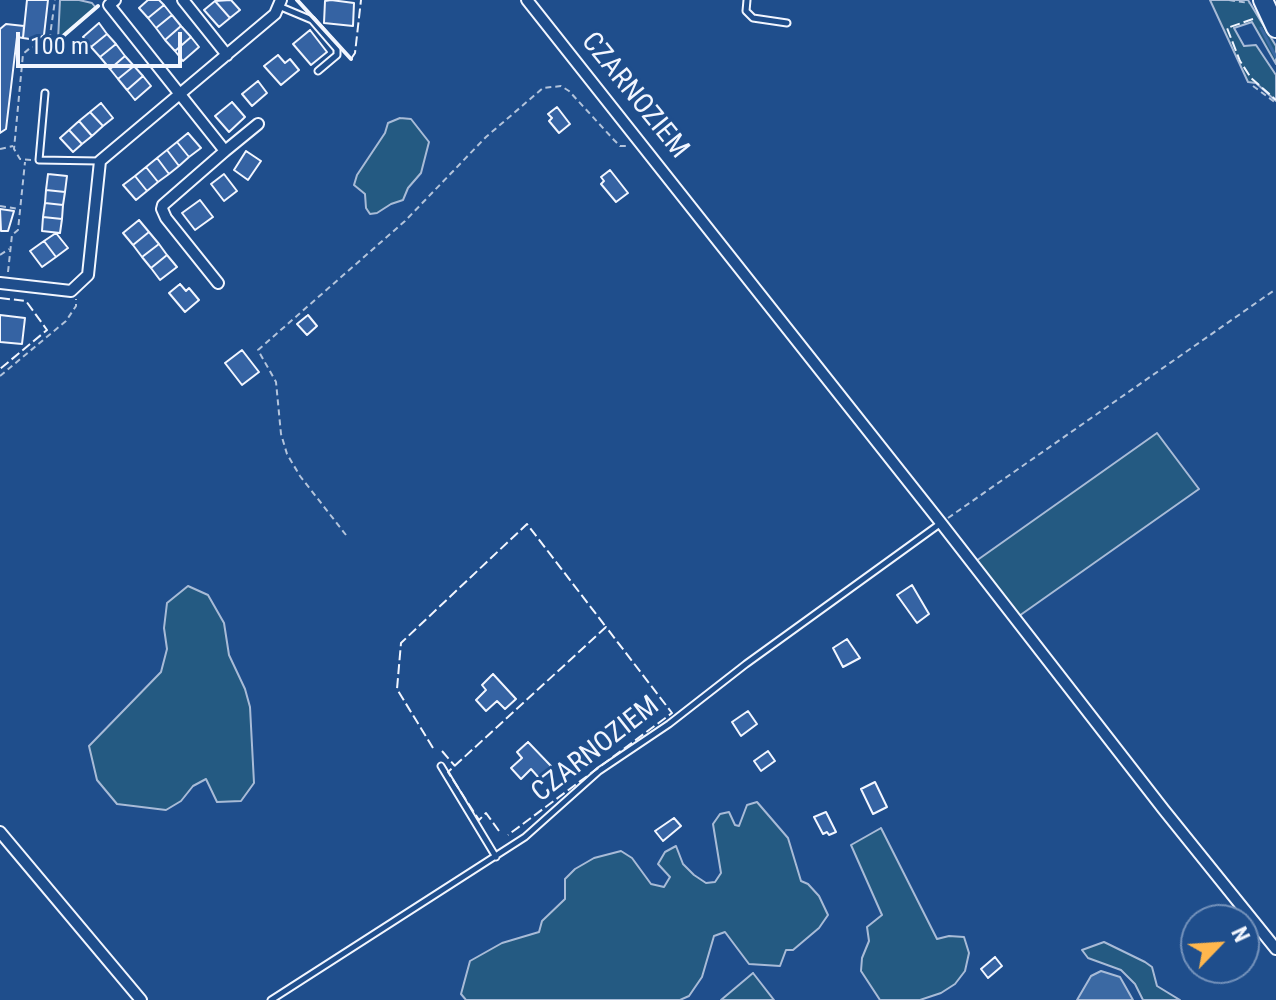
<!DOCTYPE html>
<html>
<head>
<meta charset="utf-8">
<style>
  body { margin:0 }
  #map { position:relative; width:1276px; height:1000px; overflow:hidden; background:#1f4e8c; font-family:"Roboto Condensed",sans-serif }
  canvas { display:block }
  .north { position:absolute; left:1180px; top:904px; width:80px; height:80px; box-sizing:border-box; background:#1f4e8c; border:2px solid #7391ba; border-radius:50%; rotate:65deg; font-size:22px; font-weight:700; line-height:32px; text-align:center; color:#f2f6ff }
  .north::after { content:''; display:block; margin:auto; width:28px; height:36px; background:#ffb74d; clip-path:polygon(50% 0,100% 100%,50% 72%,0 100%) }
  .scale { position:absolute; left:16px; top:32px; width:166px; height:36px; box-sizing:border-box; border:4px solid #f2f6ff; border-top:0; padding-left:10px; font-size:24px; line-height:28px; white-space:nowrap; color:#f2f6ff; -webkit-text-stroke:6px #1f4e8c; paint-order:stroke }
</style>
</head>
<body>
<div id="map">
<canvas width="1276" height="1000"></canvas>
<div class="north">N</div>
<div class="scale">100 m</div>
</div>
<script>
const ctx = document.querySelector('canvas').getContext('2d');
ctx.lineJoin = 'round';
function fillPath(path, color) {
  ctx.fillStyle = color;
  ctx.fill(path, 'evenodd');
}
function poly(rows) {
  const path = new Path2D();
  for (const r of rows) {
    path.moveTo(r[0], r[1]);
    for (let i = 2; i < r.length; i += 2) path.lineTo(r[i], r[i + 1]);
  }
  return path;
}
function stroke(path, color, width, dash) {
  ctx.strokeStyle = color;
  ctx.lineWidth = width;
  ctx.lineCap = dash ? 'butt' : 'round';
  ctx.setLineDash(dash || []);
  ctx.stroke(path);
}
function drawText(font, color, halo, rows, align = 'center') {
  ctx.font = font + ' "Roboto Condensed",sans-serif';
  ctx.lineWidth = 6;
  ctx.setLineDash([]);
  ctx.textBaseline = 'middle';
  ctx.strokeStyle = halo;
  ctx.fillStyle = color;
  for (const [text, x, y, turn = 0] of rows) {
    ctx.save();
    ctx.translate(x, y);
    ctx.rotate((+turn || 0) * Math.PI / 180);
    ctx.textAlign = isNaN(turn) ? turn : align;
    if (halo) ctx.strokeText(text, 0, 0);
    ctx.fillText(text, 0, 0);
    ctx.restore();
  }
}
const green = poly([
  [60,0,79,0,92,3,96,8,58,40,60,0],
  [1210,0,1248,0,1276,46,1276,64,1252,22,1234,28,1244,46,1256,45,1276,75,1276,101,1256,83,1248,82,1210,0],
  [400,118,411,119,429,142,421,173,408,188,403,200,391,204,377,213,370,214,366,208,365,194,354,185,357,175,385,133,388,123,400,118],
  [1157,433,1199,489,1019,616,976,561,1157,433],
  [188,586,208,595,224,623,229,655,245,689,250,707,254,783,241,801,217,802,206,779,193,786,181,801,166,810,117,804,97,780,89,746,161,672,167,649,164,628,167,603,188,586],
  [757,802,788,838,801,881,808,884,819,896,828,915,819,928,793,950,786,950,780,966,749,964,725,932,714,936,702,977,689,996,680,1000,466,1000,461,994,470,961,502,943,539,932,542,921,565,899,565,879,575,869,594,858,621,851,632,858,651,884,664,887,670,877,658,864,665,852,676,846,683,864,694,875,706,883,715,882,721,873,713,824,720,814,729,812,735,825,739,826,747,805,757,802],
  [881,828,937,939,949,936,964,937,969,953,965,971,955,984,941,993,920,1000,880,1000,861,971,862,958,869,941,867,927,882,915,851,845,881,828],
  [1104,942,1145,962,1152,967,1157,986,1180,1000,1143,1000,1135,984,1121,970,1088,958,1082,950,1104,942],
  [753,973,774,1000,721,1000,753,973]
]);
const water = poly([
  [1101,971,1120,977,1133,1000,1077,1000,1091,976,1101,971]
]);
const stream = poly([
  [1261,28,1276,57]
]);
const building = poly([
  [27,0,48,0,44,35,36,40,23,38,27,0],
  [148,0,159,0,164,5,148,18,139,8,148,0],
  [231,0,240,10,230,18,215,1,231,0],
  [331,0,354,3,353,26,324,23,325,1,331,0],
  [215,1,230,18,219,27,204,10,215,1],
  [164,5,172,15,156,28,148,18,164,5],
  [172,15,181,26,165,40,156,28,172,15],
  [99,23,107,34,91,47,83,37,99,23],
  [6,24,24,26,23,38,17,37,6,129,0,133,0,29,6,24],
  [181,26,191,37,175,51,165,40,181,26],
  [310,30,327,52,311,65,293,44,310,30],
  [107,34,116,44,100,57,91,47,107,34],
  [191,37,199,47,183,61,175,51,191,37],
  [116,44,125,56,110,69,100,57,116,44],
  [278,55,285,63,290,59,299,70,281,85,264,66,278,55],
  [125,56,134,66,118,79,110,69,125,56],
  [134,66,143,76,127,90,118,79,134,66],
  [143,76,151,86,135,100,127,90,143,76],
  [258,81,267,93,252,106,242,94,258,81],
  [232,102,245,117,229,132,215,116,232,102],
  [101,103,113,118,103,126,90,112,101,103],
  [557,107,570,124,559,133,549,121,552,118,548,114,557,107],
  [90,112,103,126,92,136,79,121,90,112],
  [79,121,92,136,82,144,69,130,79,121],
  [69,130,82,144,73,152,60,138,69,130],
  [188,133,201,148,189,157,177,142,188,133],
  [177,142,189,157,179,166,167,150,177,142],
  [167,150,179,166,169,174,157,158,167,150],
  [246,151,261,161,248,180,234,170,246,151],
  [157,158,169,174,158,182,146,167,157,158],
  [146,167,158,182,147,191,135,176,146,167],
  [610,170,628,193,616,202,601,184,604,181,601,177,610,170],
  [48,174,67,176,65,192,46,190,48,174],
  [224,174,237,191,224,201,211,184,224,174],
  [135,176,147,191,136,200,123,185,135,176],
  [46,190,65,192,63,205,45,203,46,190],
  [200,200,213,217,195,230,182,213,200,200],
  [45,203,63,205,62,219,43,217,45,203],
  [0,209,14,211,8,231,1,231,0,209],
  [43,217,62,219,60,233,42,231,43,217],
  [139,220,149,232,133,245,123,233,139,220],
  [149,232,159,244,142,257,133,245,149,232],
  [56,233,68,248,56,257,44,241,56,233],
  [44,241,56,257,42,267,30,251,44,241],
  [159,244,167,255,151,268,142,257,159,244],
  [167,255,177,267,160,280,151,268,167,255],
  [180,284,186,291,189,288,199,300,185,312,169,293,180,284],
  [0,315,25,318,22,344,0,342,0,315],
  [308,315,317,326,307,335,297,324,308,315],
  [242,350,259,372,242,385,225,363,242,350],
  [912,585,929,614,917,623,897,595,912,585],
  [847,639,860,658,843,667,833,648,847,639],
  [493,674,516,699,505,709,497,701,486,711,476,700,486,690,482,685,493,674],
  [748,711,757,724,741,736,732,722,748,711],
  [528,742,551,766,539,778,531,769,521,779,511,768,522,758,517,752,528,742],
  [768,751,775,761,761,771,754,761,768,751],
  [875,782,887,807,873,814,861,789,875,782],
  [826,812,836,832,829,835,827,832,823,834,814,817,826,812],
  [674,818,681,826,663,841,655,831,674,818],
  [995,957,1002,966,988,978,981,969,995,957]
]);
const path = poly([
  [1229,0,1249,3],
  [1253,86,1276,103],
  [0,149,13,146],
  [31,160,20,159,14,149,23,54,30,48,49,43,55,0],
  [0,206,19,209],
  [0,255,9,249],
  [8,272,12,235,18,230,25,162],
  [0,376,66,321,76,306,76,299],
  [948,518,1276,289],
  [346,535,300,476,287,454,281,434,276,382,258,350,405,221,486,137,543,88,561,86,569,91,614,140,620,146,627,146]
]);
const service = poly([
  [747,0,746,11,753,18,787,23],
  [281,7,312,20,337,49,337,55,318,71],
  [45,93,39,160,99,161],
  [441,766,496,857],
  [271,1000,525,837,599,771,669,724,746,664,941,523]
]);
const minor = poly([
  [115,0,109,5,225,151,163,205,162,209,166,218,218,283],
  [183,0,227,55],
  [527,0,941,523,1164,810,1276,949],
  [225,151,258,124],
  [0,283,71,291,88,275,100,161,275,14,281,0],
  [0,832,141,1000]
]);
const motorway = poly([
  [1263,0,1276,28]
]);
const fence = poly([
  [1253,19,1227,28,1240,61,1251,78,1276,100],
  [351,59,355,53,361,0],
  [0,298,26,301,47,330,0,369],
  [433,748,397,689,401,643,527,524,606,627],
  [442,751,455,766],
  [499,831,486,813,479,820,448,772,606,627,672,713,508,835]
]);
const wall = poly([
  [297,0,351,59],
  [55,43,98,6]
]);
const streetNames = [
  ["CZARNOZIEM",634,96,51],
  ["CZARNOZIEM",596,750,-38]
];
fillPath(green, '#245a82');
stroke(green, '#a8bbd7', 2);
fillPath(water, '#3b69a3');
stroke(water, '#a8bbd7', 2);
stroke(stream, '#3b69a3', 3);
fillPath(building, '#3563a3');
stroke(building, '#f2f6ff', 2);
stroke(service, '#f2f6ff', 9);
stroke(minor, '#f2f6ff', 14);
stroke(motorway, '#f2f6ff', 22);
stroke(path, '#b3c4dc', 2, [6, 4]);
stroke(service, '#1f4e8c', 5);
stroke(minor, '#1f4e8c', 10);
stroke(motorway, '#1f4e8c', 18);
stroke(fence, '#f2f6ff', 2, [10, 4]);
stroke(wall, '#f2f6ff', 4);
drawText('28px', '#f2f6ff', '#1f4e8c', streetNames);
</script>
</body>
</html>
